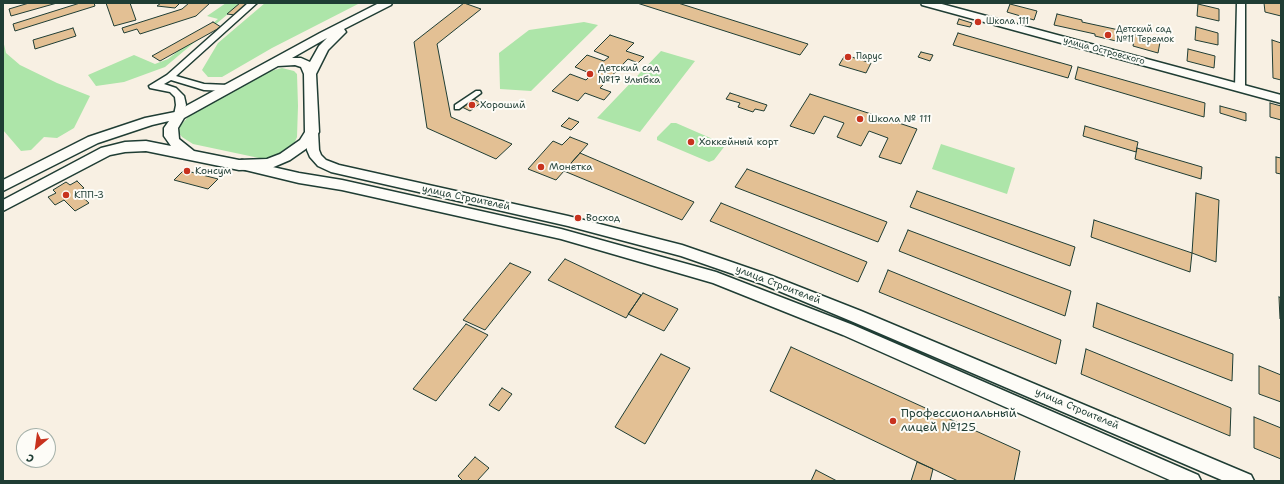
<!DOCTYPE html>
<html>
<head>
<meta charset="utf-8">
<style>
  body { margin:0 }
  #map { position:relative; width:1284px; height:484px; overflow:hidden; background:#f8f0e3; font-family:"Shantell Sans",sans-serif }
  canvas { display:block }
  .frame { position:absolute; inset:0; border:4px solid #1f3d34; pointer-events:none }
  .north { position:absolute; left:16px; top:428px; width:40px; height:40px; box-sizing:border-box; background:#fdfcf7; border:1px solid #a4b0a9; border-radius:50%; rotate:209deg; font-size:11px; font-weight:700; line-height:16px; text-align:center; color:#1f3d34 }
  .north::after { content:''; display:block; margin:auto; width:14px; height:18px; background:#c8321e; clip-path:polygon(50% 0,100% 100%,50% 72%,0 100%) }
</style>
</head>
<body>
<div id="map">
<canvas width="1284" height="484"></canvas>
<div class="frame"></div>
<div class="north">С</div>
</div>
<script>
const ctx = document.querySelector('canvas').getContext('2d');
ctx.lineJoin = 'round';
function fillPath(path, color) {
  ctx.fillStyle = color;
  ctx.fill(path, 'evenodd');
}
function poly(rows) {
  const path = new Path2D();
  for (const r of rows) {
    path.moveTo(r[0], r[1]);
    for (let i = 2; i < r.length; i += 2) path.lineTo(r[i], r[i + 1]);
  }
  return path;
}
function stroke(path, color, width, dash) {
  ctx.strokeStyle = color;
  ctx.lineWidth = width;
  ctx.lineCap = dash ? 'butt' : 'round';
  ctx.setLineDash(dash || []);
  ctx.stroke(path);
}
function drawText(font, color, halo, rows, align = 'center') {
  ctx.font = font + ' "Shantell Sans",sans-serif';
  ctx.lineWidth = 4;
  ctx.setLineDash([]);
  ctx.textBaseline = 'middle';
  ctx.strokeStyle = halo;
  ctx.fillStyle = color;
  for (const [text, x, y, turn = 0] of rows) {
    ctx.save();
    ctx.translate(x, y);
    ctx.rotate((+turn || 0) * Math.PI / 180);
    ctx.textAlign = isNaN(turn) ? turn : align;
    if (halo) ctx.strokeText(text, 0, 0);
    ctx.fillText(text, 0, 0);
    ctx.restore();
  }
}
const green = poly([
  [226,3,241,3,165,67,124,82,96,86,88,75,134,55,155,64,168,59,218,19,207,16],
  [265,3,360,3,272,48,222,77,208,77,202,70,218,43],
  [584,22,598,25,531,91,500,89,499,53,529,30],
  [3,40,6,53,20,65,57,83,90,96,74,128,57,138,44,137,31,150,21,151,3,130],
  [661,51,695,61,640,132,597,118],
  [282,68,294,71,297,74,298,106,297,137,294,144,280,154,268,158,259,158,193,144,182,137,179,133,180,126,189,116,267,72],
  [671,123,676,123,722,143,725,145,724,147,714,160,709,162,657,140,657,137],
  [941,144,1015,168,1007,194,932,169]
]);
const building = poly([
  [29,3,57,3,11,16,9,9,29,3],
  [80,3,94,3,95,6,15,31,13,24,80,3],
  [106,3,130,3,136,20,114,26,106,3],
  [161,3,180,3,175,8,157,6,161,3],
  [189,3,210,3,196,16,140,34,137,29,124,33,122,28,182,9,189,3],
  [240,3,248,3,235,15,227,14,240,3],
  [464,3,481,9,437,44,451,117,512,144,496,159,427,128,414,42,464,3],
  [637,3,678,3,808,44,800,55,637,3],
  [1264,3,1281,3,1281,16,1265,12,1264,3],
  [1010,4,1037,11,1034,20,1007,12,1010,4],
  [1198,4,1219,9,1219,21,1197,16,1198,4],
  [1057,14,1082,20,1082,22,1119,30,1116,41,1095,36,1095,34,1054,25,1057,14],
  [959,19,972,23,970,27,957,24,959,19],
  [213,22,221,27,160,61,152,56,213,22],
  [1196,27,1218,33,1218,45,1195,40,1196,27],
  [73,28,76,36,35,49,33,40,73,28],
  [958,33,1072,66,1068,78,953,45,958,33],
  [610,35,634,43,626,51,644,57,638,63,628,59,600,88,611,92,604,100,585,93,578,101,552,91,570,74,586,80,592,74,575,67,587,55,604,61,609,57,594,51,610,35],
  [1135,35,1160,42,1158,53,1133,46,1135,35],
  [1272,40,1281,43,1281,80,1273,78,1272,40],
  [1188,49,1215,56,1214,68,1187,61,1188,49],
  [921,52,933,55,930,61,918,57,921,52],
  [845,55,871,63,866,73,839,65,845,55],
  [1078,67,1205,103,1204,117,1075,79,1078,67],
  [730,93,767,105,764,111,755,109,753,112,738,107,740,103,726,99,730,93],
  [810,94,917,129,901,164,879,157,888,138,869,131,861,146,837,137,844,123,824,116,814,134,790,126,810,94],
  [474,99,481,103,470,111,462,107,474,99],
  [1270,103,1281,106,1281,120,1270,117,1270,103],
  [1220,106,1246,113,1246,121,1220,113,1220,106],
  [569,118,579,122,571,130,561,126,569,118],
  [1085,126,1138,142,1136,152,1083,136,1085,126],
  [570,137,588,144,556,180,528,169,553,141,562,145,570,137],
  [1137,148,1202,167,1201,179,1135,159,1137,148],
  [580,153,694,202,682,220,564,171,580,153],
  [1276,157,1281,158,1281,174,1276,173,1276,157],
  [747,169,887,222,878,242,735,187,747,169],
  [184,170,187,171,218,179,208,189,174,180,184,170],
  [77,181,84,188,77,192,89,203,75,211,64,200,55,205,48,197,56,193,53,190,66,182,70,185,77,181],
  [917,191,1075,247,1070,266,910,207,917,191],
  [1196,193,1219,200,1216,262,1192,253,1196,193],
  [721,203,867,262,858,282,710,221,721,203],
  [1094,220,1192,253,1190,272,1091,237,1094,220],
  [908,230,1071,291,1065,316,899,251,908,230],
  [565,259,641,295,626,318,548,280,565,259],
  [510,263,531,272,485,330,463,320,510,263],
  [888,270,1061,340,1056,364,879,292,888,270],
  [643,293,678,309,664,331,628,314,643,293],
  [1279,297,1281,298,1281,320,1280,319,1279,297],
  [1097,303,1233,354,1232,381,1093,327,1097,303],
  [466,324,488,335,436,401,413,389,466,324],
  [791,347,1020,451,1014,481,958,481,770,391,791,347],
  [1086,349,1231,408,1230,436,1081,374,1086,349],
  [661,354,690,368,645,444,615,427,661,354],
  [1259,366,1281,375,1281,402,1259,394,1259,366],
  [502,388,512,394,499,411,489,405,502,388],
  [1254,417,1281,428,1281,459,1254,448,1254,417],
  [475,457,489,468,477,481,463,481,458,476,475,457],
  [917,462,933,469,930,481,911,481,917,462],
  [816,470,837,481,811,481,816,470]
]);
const pedestrian = poly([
  [476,91,480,91,481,93,459,109,455,109,455,105,476,91]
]);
const minor = poly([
  [248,3,257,3,176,76,204,84,228,85,233,88,228,91,204,90,171,80,164,84,176,88,184,96,186,105,182,117,176,117,174,115,176,105,175,97,170,92,150,88,149,86,167,75,248,3],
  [1237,3,1245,3,1245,87,1240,90,1235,87,1237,3]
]);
const tertiary = poly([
  [921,3,938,3,1281,95,1281,103,922,5,921,3],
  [312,128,316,129,318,132,319,150,321,155,326,160,339,165,568,216,682,245,772,276,861,311,1251,475,1254,481,1224,481,851,321,762,284,681,256,568,226,331,172,318,166,310,157,307,150,306,132,308,129,312,128],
  [242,160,299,173,342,180,561,229,716,272,853,325,1198,475,1201,481,1172,481,843,335,713,283,561,239,342,190,299,183,237,168,236,165,237,162,242,160]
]);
const secondary = poly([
  [379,3,392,3,391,5,344,29,346,32,328,50,316,74,319,132,310,146,290,160,269,169,239,170,146,151,125,152,110,155,3,211,3,200,101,148,125,142,146,141,171,146,164,136,164,128,169,121,152,125,98,143,3,191,3,180,88,137,145,118,175,112,320,33,379,3],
  [327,38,319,46,310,62,301,58,292,58,327,38],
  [295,65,301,67,304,74,305,132,300,140,280,154,267,159,239,160,194,151,179,139,178,128,184,118,278,66,295,65]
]);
const markers = [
  [978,22,4,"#c8321e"],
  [1108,35,4,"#c8321e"],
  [848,57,4,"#c8321e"],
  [590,74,4,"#c8321e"],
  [472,105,4,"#c8321e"],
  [860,119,4,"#c8321e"],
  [691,142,4,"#c8321e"],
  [541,167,4,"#c8321e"],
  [187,171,4,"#c8321e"],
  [66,195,4,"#c8321e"],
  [578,218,4,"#c8321e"],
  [893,421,4,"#c8321e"]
];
const farPoinames = [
  ["Школа 111",986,22],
  ["Детский сад",1116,30],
  ["№11 Теремок",1116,40],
  ["Парус",856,57]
];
const farStreetnames = [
  ["улица Островского",1104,51,15]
];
const poiNames = [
  ["Детский сад",598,68],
  ["№17 Улыбка",598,80],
  ["Хороший",480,105],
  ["Школа № 111",868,119],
  ["Хоккейный корт",699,142],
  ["Монетка",549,167],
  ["Консум",195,171],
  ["КПП-3",74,195],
  ["Восход",586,218]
];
const streetNames = [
  ["улица Строителей",466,198,12],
  ["улица Строителей",778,285,21],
  ["улица Строителей",1077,409,23]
];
const nearPoinames = [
  ["Профессиональный",901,414],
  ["лицей №125",901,428]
];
fillPath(green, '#ade5a9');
fillPath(building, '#e3c094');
stroke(building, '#1f3d34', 1);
stroke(pedestrian, '#1f3d34', 3);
stroke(minor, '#1f3d34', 3);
stroke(tertiary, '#1f3d34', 3);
stroke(secondary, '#1f3d34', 3);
fillPath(pedestrian, '#fdfcf7');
fillPath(minor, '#fdfcf7');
fillPath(tertiary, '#fdfcf7');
fillPath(secondary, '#fdfcf7');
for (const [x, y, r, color] of markers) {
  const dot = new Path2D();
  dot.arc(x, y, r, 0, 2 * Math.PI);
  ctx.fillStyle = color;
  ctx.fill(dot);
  stroke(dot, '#fdfcf7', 1.5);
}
drawText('9px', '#1f3d34', '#fdfcf7', farPoinames, 'left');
drawText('9px', '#1f3d34', '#fdfcf7', farStreetnames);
drawText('10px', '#1f3d34', '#fdfcf7', poiNames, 'left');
drawText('10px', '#1f3d34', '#fdfcf7', streetNames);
drawText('12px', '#1f3d34', '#fdfcf7', nearPoinames, 'left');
</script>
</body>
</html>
